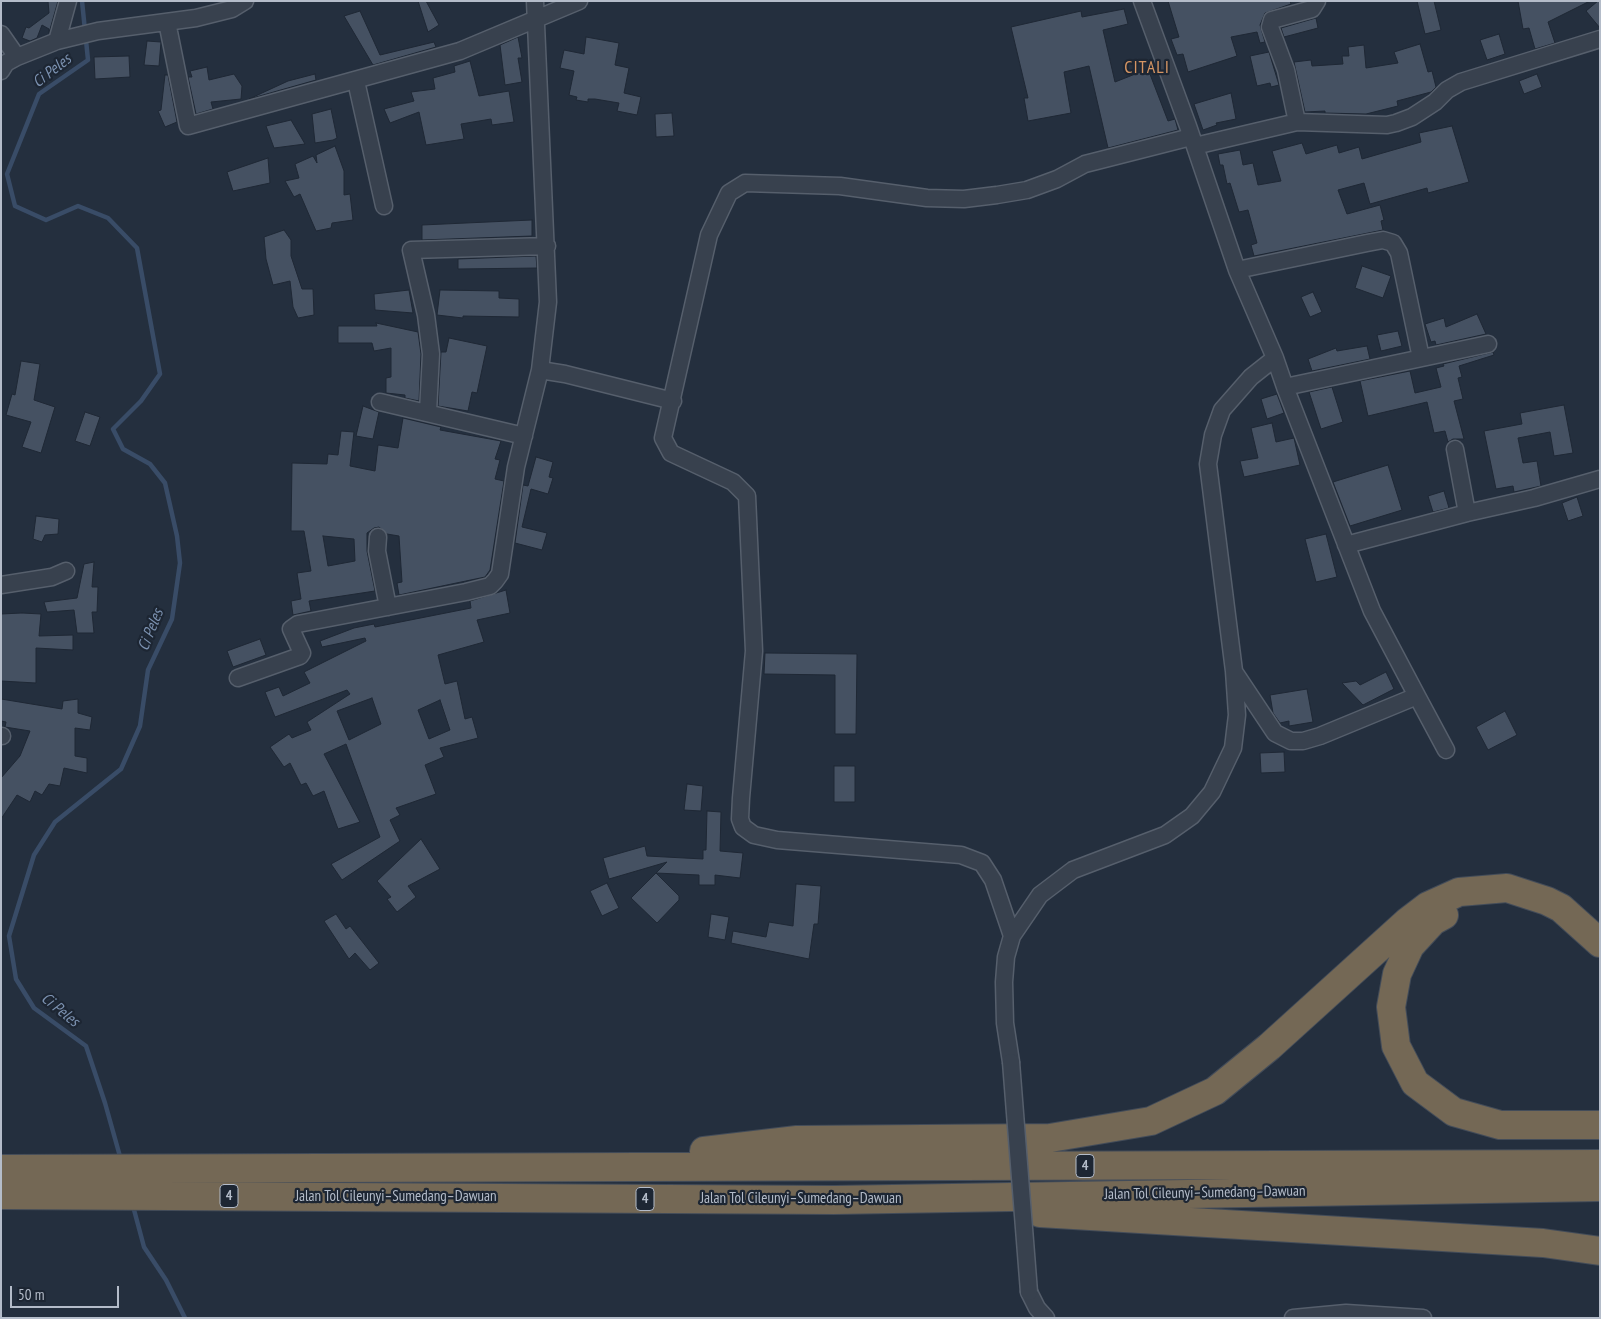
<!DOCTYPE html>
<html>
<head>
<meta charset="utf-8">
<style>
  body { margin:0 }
  #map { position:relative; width:1601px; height:1319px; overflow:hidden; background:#242f3e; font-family:"PT Sans Narrow",sans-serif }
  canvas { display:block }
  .frame { position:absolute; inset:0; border:2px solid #b4bcc9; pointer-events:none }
  .scale { position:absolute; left:10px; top:1286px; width:109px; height:22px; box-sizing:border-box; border:2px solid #b4bcc9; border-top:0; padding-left:6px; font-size:15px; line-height:18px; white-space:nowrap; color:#b4bcc9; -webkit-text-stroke:4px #1d2633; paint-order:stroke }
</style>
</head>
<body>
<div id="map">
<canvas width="1601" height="1319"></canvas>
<div class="frame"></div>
<div class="scale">50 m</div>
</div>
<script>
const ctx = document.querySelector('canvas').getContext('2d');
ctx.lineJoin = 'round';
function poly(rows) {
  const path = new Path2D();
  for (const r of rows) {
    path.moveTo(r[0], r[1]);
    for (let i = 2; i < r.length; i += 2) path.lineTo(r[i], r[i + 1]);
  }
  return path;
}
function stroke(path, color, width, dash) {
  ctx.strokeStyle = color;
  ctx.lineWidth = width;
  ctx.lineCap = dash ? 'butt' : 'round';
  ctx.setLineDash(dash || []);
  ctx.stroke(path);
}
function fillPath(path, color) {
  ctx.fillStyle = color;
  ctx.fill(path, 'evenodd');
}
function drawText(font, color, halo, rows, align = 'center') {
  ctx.font = font + ' "PT Sans Narrow",sans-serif';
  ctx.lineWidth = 4.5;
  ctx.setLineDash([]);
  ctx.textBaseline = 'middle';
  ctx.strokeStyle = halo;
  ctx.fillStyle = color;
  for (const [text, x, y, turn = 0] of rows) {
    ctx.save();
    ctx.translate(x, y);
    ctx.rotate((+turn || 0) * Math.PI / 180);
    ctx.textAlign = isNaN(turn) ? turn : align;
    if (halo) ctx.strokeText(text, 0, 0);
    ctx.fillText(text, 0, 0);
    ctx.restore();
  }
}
const stream = poly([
  [82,1,88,60,39,94,7,174,15,206,46,220,78,206,108,218,137,248,160,374,141,401,113,429,123,449,150,464,165,483,177,536,180,563,172,619,148,670,140,726,121,769,55,822,34,855,9,936,16,979,34,1008,86,1046,105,1103,121,1160],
  [133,1206,144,1247,166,1280,185,1318]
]);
const building = poly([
  [48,1,58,1,49,33,49,29,42,25,37,38,30,41,22,38,26,27,29,28,49,13,48,1],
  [418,1,426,1,439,25,428,32,418,1],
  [1168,1,1290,1,1291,4,1265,13,1260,25,1265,42,1260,43,1257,32,1231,37,1237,56,1188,72,1183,54,1177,55,1171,39,1179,37,1168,1],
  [1417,1,1434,1,1441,30,1425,34,1417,1],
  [1518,1,1590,1,1548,22,1555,43,1535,49,1529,28,1523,29,1518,1],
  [1598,1,1600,1,1600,28,1586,11,1598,1],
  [1124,9,1128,24,1103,30,1115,82,1148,69,1168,121,1175,119,1178,130,1108,148,1089,66,1064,72,1071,113,1028,121,1024,98,1028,98,1011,27,1081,11,1082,17,1124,9],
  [360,11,380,55,434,42,436,47,373,65,344,16,360,11],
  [1316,18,1318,28,1284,37,1281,28,1316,18],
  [1499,34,1505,54,1487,60,1480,40,1499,34],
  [518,37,522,58,518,58,522,82,505,85,500,45,518,37],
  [586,37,619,43,615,65,629,68,624,93,641,97,637,115,617,111,619,103,595,99,588,99,588,102,576,100,577,97,569,95,574,71,560,68,564,50,584,54,586,37],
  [147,41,161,42,159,66,144,65,147,41],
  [1420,44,1428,72,1432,71,1436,87,1431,92,1397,101,1398,106,1366,114,1325,113,1325,111,1305,112,1294,62,1311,60,1312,66,1343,64,1342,56,1349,56,1348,47,1364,45,1366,68,1398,63,1394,52,1420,44],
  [1269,52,1279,85,1271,87,1270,83,1257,86,1250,56,1269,52],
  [129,56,130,77,95,79,94,57,129,56],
  [470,61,479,96,509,91,514,122,492,125,491,119,461,124,464,139,426,145,419,112,390,123,384,109,414,101,411,92,435,89,433,78,455,72,454,66,470,61],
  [207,67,209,80,234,74,242,86,241,99,211,102,213,109,196,114,188,77,192,77,190,71,207,67],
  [315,74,316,80,249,99,288,81,315,74],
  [1537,74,1542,87,1524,94,1519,81,1537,74],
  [165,75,168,75,177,122,165,127,158,111,161,110,165,75],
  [1231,93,1236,119,1216,123,1217,125,1203,130,1194,104,1231,93],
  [331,109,337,138,333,140,315,143,312,114,331,109],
  [672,113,674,136,656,137,655,114,672,113],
  [291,120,305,144,274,148,266,126,291,120],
  [1452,126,1469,182,1428,193,1427,188,1370,204,1364,183,1338,190,1347,214,1380,205,1384,220,1381,221,1383,230,1254,256,1251,245,1257,243,1248,210,1239,212,1230,183,1227,184,1223,165,1220,165,1218,154,1240,150,1243,165,1253,163,1258,185,1281,181,1272,151,1302,143,1306,154,1337,145,1339,153,1359,147,1362,159,1421,142,1419,133,1452,126],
  [335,146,344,171,344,195,350,194,353,220,332,223,331,228,316,231,300,194,294,197,285,181,299,178,295,164,313,156,317,163,316,155,335,146],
  [268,158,270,183,233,191,227,172,268,158],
  [532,220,532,236,422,240,422,225,532,220],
  [284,230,291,240,291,256,302,289,313,289,314,315,298,318,293,307,290,281,273,285,266,259,264,237,284,230],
  [536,256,537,268,458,269,458,259,536,256],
  [1362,266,1391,276,1383,298,1355,288,1362,266],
  [409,290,413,313,375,310,374,294,409,290],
  [440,290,499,291,499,298,519,299,519,317,463,316,463,318,437,315,440,290],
  [1313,292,1322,312,1310,317,1301,297,1313,292],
  [1477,314,1486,334,1436,345,1435,341,1431,342,1425,324,1444,318,1446,327,1477,314],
  [376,323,418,332,421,354,419,401,405,398,405,395,386,393,386,378,391,377,391,348,374,351,372,343,338,343,338,326,377,326,376,323],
  [1398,331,1402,346,1381,351,1377,335,1398,331],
  [449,338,487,346,477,393,472,392,468,411,438,406,441,352,446,352,449,338],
  [1367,346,1370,359,1312,371,1308,359,1336,348,1337,351,1367,346],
  [1493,352,1494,355,1459,366,1462,377,1458,378,1463,399,1454,401,1464,439,1453,439,1448,442,1445,431,1434,433,1427,402,1368,416,1360,381,1410,371,1415,393,1441,387,1436,368,1444,366,1443,364,1493,352],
  [21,361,40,364,34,400,55,407,41,453,22,447,31,422,6,415,12,394,15,395,21,361],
  [1332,387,1343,422,1321,429,1309,392,1332,387],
  [1277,394,1284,413,1267,419,1261,399,1277,394],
  [1564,405,1573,453,1554,456,1550,432,1518,438,1523,463,1537,461,1541,486,1514,492,1513,486,1496,489,1484,431,1522,424,1520,413,1564,405],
  [363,406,379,412,373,439,356,436,363,406],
  [85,412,100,417,90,446,75,441,85,412],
  [403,418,441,427,440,430,501,441,495,459,500,460,495,479,504,481,490,570,485,577,399,595,397,583,402,582,399,536,387,534,379,527,374,528,367,533,367,551,375,591,309,601,311,611,293,615,291,601,301,599,297,573,311,571,304,531,291,531,292,463,327,464,328,454,338,455,341,431,354,432,350,466,375,471,378,445,398,448,403,418],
  [323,536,354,539,355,561,328,566,323,536],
  [1272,423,1276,442,1294,438,1300,465,1244,477,1240,461,1258,458,1251,428,1272,423],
  [536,457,553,462,549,477,553,478,548,494,531,489,522,527,547,533,542,550,515,543,523,485,528,486,536,457],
  [1388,465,1402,510,1350,526,1333,482,1388,465],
  [1444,491,1449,508,1433,512,1428,496,1444,491],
  [1577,497,1583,516,1568,521,1562,503,1577,497],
  [36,516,59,519,58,534,45,535,42,542,33,539,36,516],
  [1326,534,1337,577,1316,582,1305,539,1326,534],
  [94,562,92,587,98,587,97,612,92,612,94,633,77,633,74,610,47,612,44,602,77,598,84,564,94,562],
  [506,590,510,613,477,620,484,642,438,655,445,684,457,681,465,719,472,717,478,738,440,748,444,757,425,765,436,794,396,808,400,815,390,820,400,841,342,880,331,864,380,837,346,744,324,754,360,822,338,829,324,791,313,796,306,783,301,785,290,763,284,767,270,747,289,734,292,738,311,730,307,722,350,694,347,690,275,717,265,692,279,687,283,696,310,683,304,672,366,641,365,638,322,647,320,641,354,628,374,624,375,627,471,608,470,601,506,590],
  [372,698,381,724,349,740,337,711,372,698],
  [440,700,450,730,429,739,418,710,440,700],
  [22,613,41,614,39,636,73,635,73,650,36,648,36,683,1,681,1,614,22,613],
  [260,639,266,655,233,667,227,651,260,639],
  [765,653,857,654,856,734,835,734,835,675,764,674,765,653],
  [1386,672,1394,689,1363,705,1342,683,1356,681,1360,685,1386,672],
  [1307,689,1313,722,1289,726,1289,721,1280,723,1273,713,1270,695,1307,689],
  [1,699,62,709,63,701,78,699,78,713,92,717,90,730,75,728,75,756,87,758,87,773,64,768,60,786,49,784,42,795,35,791,30,802,17,795,1,819,1,778,20,756,30,731,5,727,6,722,1,721,1,699],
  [1505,711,1517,735,1488,750,1476,727,1505,711],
  [1284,752,1285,772,1261,773,1260,753,1284,752],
  [834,766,855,766,855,802,834,802,834,766],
  [687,784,703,786,701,811,684,810,687,784],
  [707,811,721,812,720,851,743,853,740,878,715,875,715,885,699,885,699,875,656,873,679,896,679,900,657,923,631,898,667,862,609,879,603,858,645,846,647,856,703,859,703,850,706,850,707,811],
  [421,839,440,869,408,886,416,897,397,912,387,899,391,897,377,881,421,839],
  [607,883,619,908,602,916,590,891,607,883],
  [796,884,821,886,818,924,814,924,809,959,731,943,733,931,766,937,769,922,793,926,796,884],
  [336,914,346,929,350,926,379,963,370,970,355,953,349,959,324,921,336,914],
  [711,914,729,917,725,940,708,937,711,914]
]);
const street = poly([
  [535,1,548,302,540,370],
  [167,22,188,126,460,51,579,1],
  [1,34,17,57],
  [57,41,68,1],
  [1,71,6,63,17,57,57,41,98,31,196,18,232,9,245,1],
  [356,81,384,206],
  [1297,122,1286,70,1270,27,1272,20,1312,9,1317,1],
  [1195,146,1297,122,1387,125,1396,123,1412,117,1435,102,1447,90,1461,82,1600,39],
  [1237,270,1367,243,1383,240,1393,243,1399,253,1421,358],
  [1275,358,1285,387],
  [380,402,524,436],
  [428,412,431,354,426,315,411,250,547,246],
  [1455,449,1467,513],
  [378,537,377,551,388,607],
  [1346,545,1467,513,1534,498,1600,479],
  [1,585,52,577,66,571],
  [1235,673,1275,733,1291,741,1303,741,1320,736,1417,696,1372,611,1285,387,1488,344],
  [238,678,300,656,302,653,291,629,298,624,466,592,490,586,495,581,500,574,516,467,540,370,565,374,673,401],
  [1417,696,1446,750],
  [1,736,2,736],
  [1012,936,993,880,982,863,961,855,777,840,754,835,743,827,740,819,741,798,754,651,747,496,733,482,671,453,663,438,709,235,729,193,745,183,840,186,927,198,964,199,997,195,1027,190,1057,179,1085,164,1191,137],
  [1011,1062,1005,1023,1004,982,1006,957,1012,936,1040,895,1073,870,1165,835,1192,816,1212,792,1233,748,1237,715,1234,671,1208,464,1213,435,1222,410,1251,377,1275,358,1237,270,1188,126,1142,1],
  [1029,1292,1037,1308,1046,1318],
  [1293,1318,1346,1313,1423,1318]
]);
const highway = poly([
  [1444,915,1433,921,1410,946,1397,974,1391,1007,1396,1046,1415,1083,1454,1112,1500,1125,1600,1125],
  [704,1151,797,1140,1050,1138,1151,1121,1215,1091,1269,1047,1407,922,1428,906,1459,892,1507,888,1547,901,1561,908,1600,943],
  [1,1169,1600,1164],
  [1,1195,834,1200,1600,1187],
  [1040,1213,1543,1243,1600,1251]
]);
const streetBridge = poly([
  [1011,1062,1029,1292]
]);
const shields = [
  [1085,1166,18],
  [229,1196,18],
  [645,1199,18]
];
const shieldNames = [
  ["4",1085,1166],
  ["4",229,1196],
  ["4",645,1199]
];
const streetNames = [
  ["Jalan Tol Cileunyi–Sumedang–Dawuan",1205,1193,-1],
  ["Jalan Tol Cileunyi–Sumedang–Dawuan",396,1197],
  ["Jalan Tol Cileunyi–Sumedang–Dawuan",801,1199]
];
const waterNames = [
  ["Ci Peles",52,71,-38],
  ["Ci Peles",151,630,-68],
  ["Ci Peles",60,1010,39]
];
const quarterNames = [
  ["CITALI",1147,68]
];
stroke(stream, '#394c67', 4.5);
fillPath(building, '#455162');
stroke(building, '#1f2835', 1);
stroke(street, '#565f6c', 19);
stroke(highway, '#434c59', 30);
stroke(street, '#38414e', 16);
stroke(highway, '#746855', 28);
stroke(streetBridge, '#565f6c', 19, []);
stroke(streetBridge, '#38414e', 16);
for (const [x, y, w] of shields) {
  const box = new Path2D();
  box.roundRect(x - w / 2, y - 11.5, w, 23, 4);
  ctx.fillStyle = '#1d2633';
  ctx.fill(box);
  stroke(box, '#b4bcc9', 1);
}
drawText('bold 14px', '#b4bcc9', null, shieldNames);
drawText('15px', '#b4bcc9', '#1d2633', streetNames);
drawText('italic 16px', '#7c92b1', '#1d2633', waterNames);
ctx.letterSpacing = '1px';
drawText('18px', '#d59563', '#1d2633', quarterNames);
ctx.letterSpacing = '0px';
</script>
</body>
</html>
